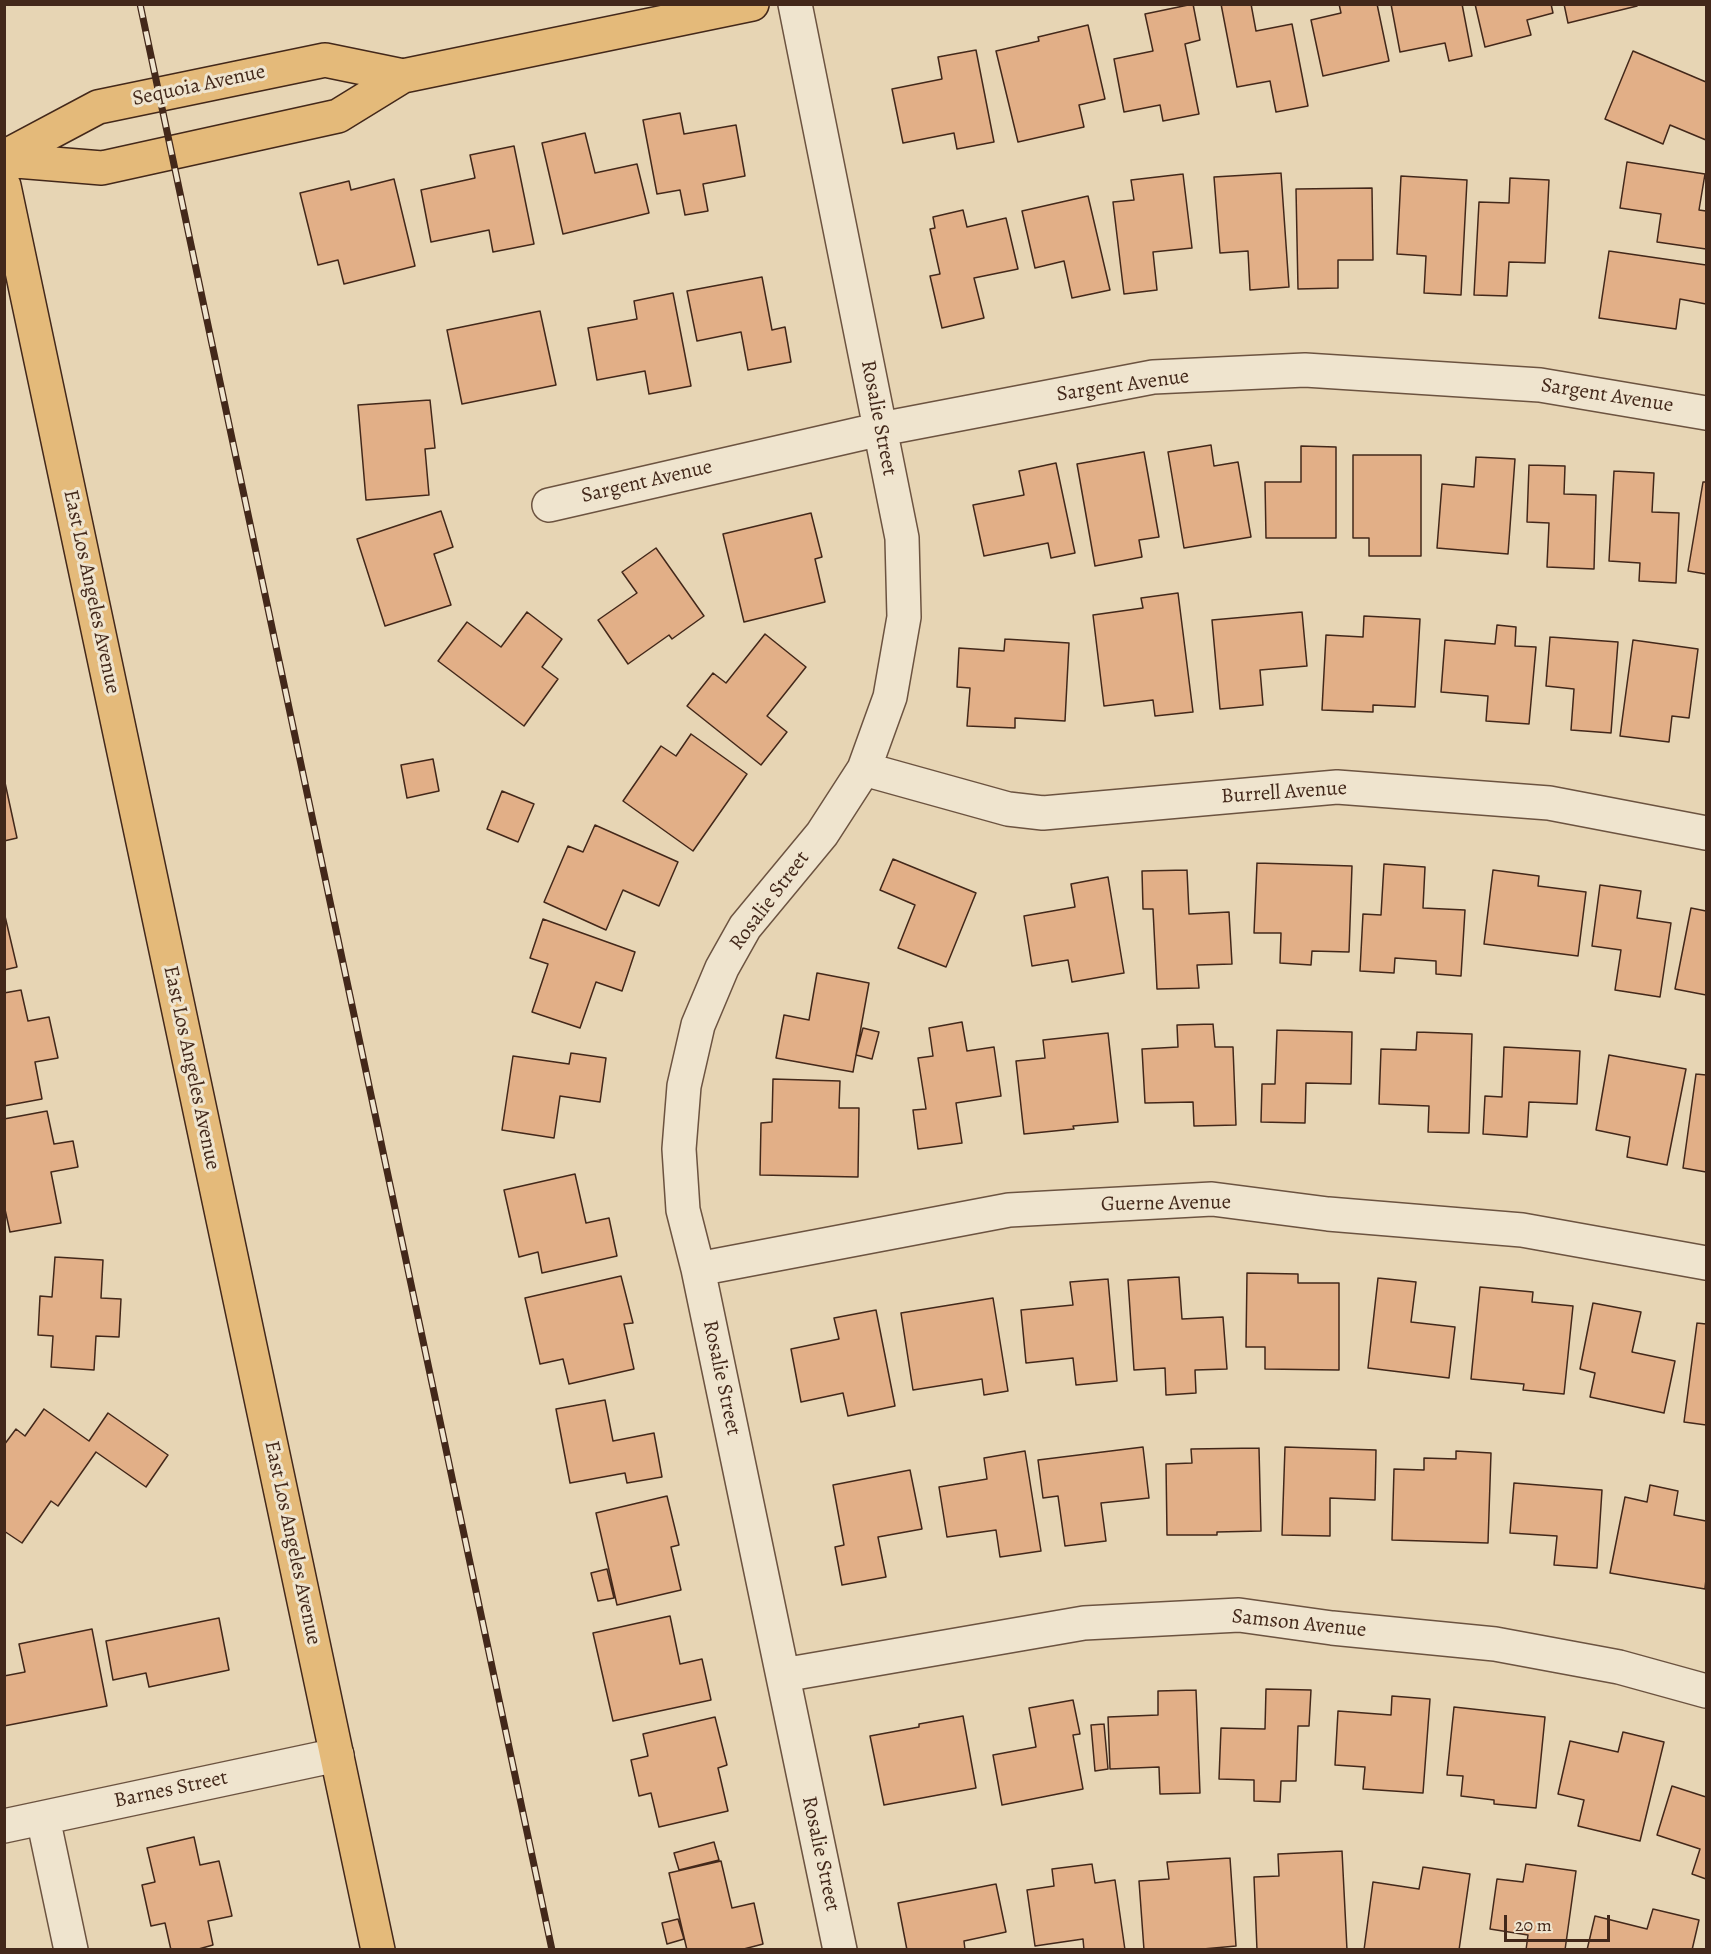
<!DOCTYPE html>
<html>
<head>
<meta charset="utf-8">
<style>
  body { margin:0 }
  #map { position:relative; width:1711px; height:1954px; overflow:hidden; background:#e7d5b4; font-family:Alegreya,serif }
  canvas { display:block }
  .frame { position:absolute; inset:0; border:6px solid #43281a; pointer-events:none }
  .scale { position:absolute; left:1504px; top:1915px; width:106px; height:27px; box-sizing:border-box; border:3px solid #43281a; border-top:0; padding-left:8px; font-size:18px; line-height:21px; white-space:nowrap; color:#43281a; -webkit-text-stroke:4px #efe4ce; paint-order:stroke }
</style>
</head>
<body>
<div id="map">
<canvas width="1711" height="1954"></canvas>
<div class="frame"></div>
<div class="scale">20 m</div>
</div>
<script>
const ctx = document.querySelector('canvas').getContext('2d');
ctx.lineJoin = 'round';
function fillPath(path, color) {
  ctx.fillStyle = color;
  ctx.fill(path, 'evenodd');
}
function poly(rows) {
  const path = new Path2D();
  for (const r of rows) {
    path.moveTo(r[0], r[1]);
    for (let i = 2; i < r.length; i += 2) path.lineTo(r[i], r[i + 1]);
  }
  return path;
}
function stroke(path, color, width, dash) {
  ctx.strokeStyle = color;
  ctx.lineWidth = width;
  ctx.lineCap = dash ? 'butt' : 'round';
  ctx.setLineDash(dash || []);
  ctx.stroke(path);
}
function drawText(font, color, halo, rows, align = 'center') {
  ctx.font = font + ' Alegreya,serif';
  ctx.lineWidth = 6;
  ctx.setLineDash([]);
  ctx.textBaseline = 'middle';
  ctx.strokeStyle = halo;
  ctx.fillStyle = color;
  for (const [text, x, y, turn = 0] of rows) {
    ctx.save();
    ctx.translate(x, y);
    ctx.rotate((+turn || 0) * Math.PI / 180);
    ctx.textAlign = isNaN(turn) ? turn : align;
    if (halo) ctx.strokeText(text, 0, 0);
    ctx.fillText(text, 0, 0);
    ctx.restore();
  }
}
const building = poly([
  [1193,4,1200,40,1185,44,1199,114,1163,121,1160,105,1124,112,1114,59,1153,51,1145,14,1193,4],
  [1221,4,1251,4,1256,31,1292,24,1308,106,1276,112,1270,81,1237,87,1221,4],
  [1339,4,1377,4,1389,61,1323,76,1311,20,1341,13,1339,4],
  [1391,4,1462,4,1472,56,1449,61,1445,43,1400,52,1391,4],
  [1475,4,1551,4,1553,13,1527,20,1531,35,1485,47,1475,4],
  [1564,4,1636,4,1637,6,1568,23,1564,4],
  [1088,25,1105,99,1079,105,1084,127,1018,142,996,51,1039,41,1038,37,1088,25],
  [976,50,994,142,957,149,954,133,903,143,892,89,942,79,938,57,976,50],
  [1633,51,1706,82,1706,140,1670,125,1663,144,1605,119,1633,51],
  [680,113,684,134,736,125,745,176,703,184,708,211,685,215,680,190,657,194,643,120,680,113],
  [585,133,595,173,637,164,649,213,563,234,542,143,585,133],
  [514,146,534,244,493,252,489,230,431,242,421,190,475,178,470,155,514,146],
  [1627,162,1705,174,1699,210,1706,211,1706,249,1657,242,1661,214,1620,208,1627,162],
  [1281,173,1289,287,1250,290,1248,251,1220,253,1214,177,1281,173],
  [1183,174,1192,248,1153,252,1157,290,1124,294,1113,202,1134,200,1131,180,1183,174],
  [1401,176,1467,180,1461,295,1424,293,1426,256,1397,254,1401,176],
  [1510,178,1549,180,1545,263,1509,262,1507,296,1474,295,1479,202,1509,203,1510,178],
  [394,179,415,266,344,284,338,260,318,265,300,193,349,181,351,190,394,179],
  [1372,188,1373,260,1338,260,1338,288,1298,289,1296,189,1372,188],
  [1088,196,1110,290,1072,298,1064,261,1035,268,1022,211,1088,196],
  [963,210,967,227,1006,218,1018,269,974,278,984,318,942,328,930,276,940,274,930,229,935,228,933,217,963,210],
  [1609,251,1706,265,1706,304,1680,299,1676,329,1599,318,1609,251],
  [762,277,772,330,785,327,791,362,748,370,741,332,697,341,687,291,762,277],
  [673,293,691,386,649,394,645,371,597,380,588,328,637,319,634,301,673,293],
  [540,311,556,385,462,404,447,330,540,311],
  [430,400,435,448,425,449,429,495,366,500,358,405,430,400],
  [1211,445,1214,466,1238,462,1251,537,1184,548,1168,452,1211,445],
  [1301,446,1336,447,1336,538,1266,538,1265,482,1301,482,1301,446],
  [1144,452,1159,537,1139,540,1142,557,1095,566,1077,464,1144,452],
  [1353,455,1421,455,1421,556,1369,556,1369,538,1353,538,1353,455],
  [1476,457,1515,459,1508,554,1437,548,1442,484,1474,487,1476,457],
  [1056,463,1075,553,1051,558,1048,543,984,556,973,505,1024,495,1019,471,1056,463],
  [1529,465,1565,466,1564,494,1596,495,1594,569,1547,567,1549,523,1527,522,1529,465],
  [1614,471,1654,473,1652,512,1679,513,1676,583,1639,581,1640,563,1609,561,1614,471],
  [1703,482,1706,482,1706,574,1688,571,1703,482],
  [441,511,453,547,434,554,451,605,385,626,357,539,441,511],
  [811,513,822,557,815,559,825,602,744,622,723,534,811,513],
  [656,548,704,616,672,639,669,635,628,664,598,620,637,593,622,572,656,548],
  [1178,593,1193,712,1155,716,1153,700,1104,706,1093,615,1143,608,1141,598,1178,593],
  [527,612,562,639,542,667,558,679,524,726,438,661,467,622,501,647,527,612],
  [1302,612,1307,666,1260,670,1263,705,1220,709,1212,620,1302,612],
  [1364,616,1420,619,1415,707,1373,705,1373,712,1322,710,1326,635,1363,637,1364,616],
  [1497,625,1516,627,1515,646,1536,647,1529,724,1486,721,1488,696,1441,692,1445,640,1495,644,1497,625],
  [765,634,806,667,767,716,787,732,761,765,687,706,713,673,726,683,765,634],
  [1550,637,1618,642,1611,733,1571,730,1574,689,1546,686,1550,637],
  [1005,639,1069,643,1065,721,1015,718,1015,728,967,726,970,688,957,687,959,648,1004,651,1005,639],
  [1633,640,1698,649,1689,718,1672,716,1669,742,1620,736,1633,640],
  [691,734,747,774,693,851,623,801,661,746,676,756,691,734],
  [433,759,439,791,407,798,401,765,433,759],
  [4,778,17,838,4,841,4,778],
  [502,791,534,804,518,842,487,829,502,791],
  [595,825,678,862,659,906,623,890,606,930,544,902,568,846,583,852,595,825],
  [893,859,976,893,946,967,898,948,915,905,880,890,893,859],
  [1257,863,1352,866,1349,952,1312,951,1311,965,1280,963,1281,933,1254,933,1257,863],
  [1384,864,1425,867,1423,908,1465,910,1461,976,1436,974,1436,961,1395,958,1394,973,1360,971,1363,914,1381,915,1384,864],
  [1187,870,1189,914,1229,912,1232,964,1197,965,1199,988,1157,989,1153,909,1143,909,1142,871,1187,870],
  [1493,870,1539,876,1538,886,1586,892,1578,956,1484,944,1493,870],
  [1108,877,1124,973,1072,982,1068,960,1032,966,1024,916,1075,907,1071,884,1108,877],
  [1600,885,1641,891,1637,918,1671,923,1660,997,1615,990,1621,950,1592,946,1600,885],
  [1691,908,1706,911,1706,995,1675,989,1691,908],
  [4,912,17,967,4,970,4,912],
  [543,919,635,952,622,991,596,982,580,1028,532,1012,548,964,530,958,543,919],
  [817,973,869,983,853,1072,776,1058,784,1015,809,1020,817,973],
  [21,990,28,1021,49,1017,58,1058,35,1062,42,1099,4,1106,4,993,21,990],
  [962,1022,967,1051,994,1047,1001,1096,956,1103,962,1143,918,1149,913,1110,926,1109,918,1058,933,1056,929,1028,962,1022],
  [1213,1024,1215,1047,1233,1047,1236,1125,1194,1126,1193,1102,1145,1103,1142,1049,1178,1047,1177,1025,1213,1024],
  [863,1028,879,1032,872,1059,856,1055,863,1028],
  [1277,1030,1352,1032,1351,1084,1306,1083,1305,1123,1261,1122,1262,1084,1275,1084,1277,1030],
  [1417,1032,1472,1034,1469,1133,1428,1132,1429,1106,1379,1104,1381,1049,1416,1050,1417,1032],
  [1108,1033,1118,1122,1073,1126,1074,1129,1024,1134,1016,1061,1045,1058,1043,1040,1108,1033],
  [1504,1047,1580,1051,1577,1104,1529,1102,1527,1137,1483,1134,1485,1096,1502,1097,1504,1047],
  [571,1053,606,1058,600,1102,560,1096,554,1138,502,1130,513,1056,569,1064,571,1053],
  [1609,1055,1686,1069,1667,1165,1627,1157,1630,1137,1596,1130,1609,1055],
  [1696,1074,1706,1075,1706,1172,1683,1168,1696,1074],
  [773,1079,840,1081,839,1108,859,1108,858,1177,760,1175,761,1123,772,1122,773,1079],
  [47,1111,54,1144,73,1141,78,1167,51,1172,61,1223,10,1232,4,1205,4,1119,47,1111],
  [575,1174,586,1223,609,1218,617,1256,542,1273,538,1252,519,1257,504,1190,575,1174],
  [55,1257,103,1260,101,1298,121,1299,119,1337,96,1336,94,1370,51,1367,53,1336,38,1335,40,1296,52,1297,55,1257],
  [1247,1273,1298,1274,1298,1283,1339,1283,1339,1370,1265,1369,1265,1347,1246,1347,1247,1273],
  [621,1276,633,1323,624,1324,634,1369,569,1384,563,1359,540,1364,525,1298,621,1276],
  [1179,1277,1182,1319,1223,1317,1227,1369,1195,1370,1196,1393,1166,1395,1165,1368,1134,1370,1128,1280,1179,1277],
  [1378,1278,1416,1282,1411,1322,1455,1327,1449,1378,1368,1368,1378,1278],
  [1108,1279,1117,1381,1076,1385,1073,1358,1026,1363,1021,1310,1073,1305,1070,1282,1108,1279],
  [1480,1287,1533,1292,1532,1302,1573,1306,1564,1394,1523,1390,1524,1384,1471,1379,1480,1287],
  [993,1298,1008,1391,984,1395,982,1379,913,1390,901,1313,993,1298],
  [1593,1303,1641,1312,1632,1352,1675,1361,1664,1413,1590,1397,1595,1373,1580,1369,1593,1303],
  [876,1310,895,1406,848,1416,843,1393,801,1402,791,1349,839,1339,834,1318,876,1310],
  [1697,1323,1706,1324,1706,1425,1684,1422,1697,1323],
  [605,1400,613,1441,654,1433,662,1477,627,1483,625,1473,570,1483,556,1409,605,1400],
  [44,1409,89,1441,108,1413,168,1455,146,1487,96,1452,58,1506,51,1501,22,1543,4,1531,4,1445,16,1429,25,1436,44,1409],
  [1143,1447,1149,1498,1101,1503,1106,1541,1065,1546,1058,1496,1043,1498,1038,1460,1143,1447],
  [1285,1447,1376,1450,1375,1500,1330,1498,1330,1536,1282,1535,1285,1447],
  [1259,1448,1261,1531,1217,1532,1217,1535,1167,1535,1166,1464,1192,1463,1191,1449,1259,1448],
  [1025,1451,1041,1551,1000,1557,996,1530,947,1537,939,1487,987,1479,984,1458,1025,1451],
  [1456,1451,1491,1453,1488,1543,1392,1540,1394,1469,1424,1470,1424,1458,1456,1459,1456,1451],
  [910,1470,922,1529,878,1537,886,1577,842,1585,835,1547,844,1545,833,1485,910,1470],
  [1514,1483,1602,1490,1597,1568,1554,1565,1557,1536,1510,1533,1514,1483],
  [1650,1485,1678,1491,1674,1515,1706,1521,1706,1579,1705,1589,1610,1573,1625,1497,1647,1502,1650,1485],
  [667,1496,679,1545,671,1547,681,1590,617,1605,596,1513,667,1496],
  [607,1569,614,1598,598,1601,591,1573,607,1569],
  [670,1616,680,1664,702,1659,711,1700,613,1721,593,1633,670,1616],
  [219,1618,229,1670,149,1687,146,1673,113,1680,106,1641,219,1618],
  [92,1629,107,1706,4,1726,4,1676,25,1672,19,1644,92,1629],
  [1266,1689,1311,1690,1309,1726,1298,1726,1296,1781,1281,1781,1280,1802,1254,1801,1254,1780,1219,1779,1221,1728,1265,1729,1266,1689],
  [1196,1690,1200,1793,1160,1794,1159,1767,1110,1769,1108,1717,1158,1715,1158,1691,1196,1690],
  [1392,1696,1430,1699,1423,1793,1363,1789,1365,1767,1335,1765,1338,1711,1391,1715,1392,1696],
  [1073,1700,1080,1734,1073,1735,1083,1789,1002,1805,993,1755,1036,1747,1029,1708,1073,1700],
  [1454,1707,1545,1717,1536,1808,1494,1804,1494,1800,1461,1796,1463,1776,1447,1775,1454,1707],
  [963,1716,976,1788,884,1805,870,1736,919,1727,919,1724,963,1716],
  [715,1717,727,1765,718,1768,728,1811,659,1827,651,1793,639,1796,631,1760,648,1756,643,1734,715,1717],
  [1104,1724,1108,1769,1095,1771,1091,1725,1104,1724],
  [1623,1732,1664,1742,1640,1841,1578,1826,1584,1800,1558,1794,1570,1741,1618,1752,1623,1732],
  [1672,1786,1706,1797,1706,1879,1692,1874,1700,1849,1657,1835,1672,1786],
  [194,1837,200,1865,219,1861,232,1916,208,1921,213,1945,195,1950,171,1950,165,1923,151,1926,142,1885,155,1882,147,1848,194,1837],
  [714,1842,719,1860,679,1870,674,1853,714,1842],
  [1342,1851,1347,1950,1257,1950,1254,1877,1279,1876,1278,1854,1342,1851],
  [1230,1858,1236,1946,1192,1950,1144,1950,1139,1881,1169,1879,1167,1862,1230,1858],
  [721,1861,732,1908,754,1903,763,1944,740,1950,687,1950,669,1873,721,1861],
  [1092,1864,1095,1883,1115,1880,1125,1950,1084,1950,1083,1939,1035,1946,1027,1890,1054,1886,1052,1869,1092,1864],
  [1526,1864,1576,1871,1565,1950,1526,1950,1528,1935,1490,1929,1497,1879,1523,1882,1526,1864],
  [1423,1867,1470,1874,1459,1950,1364,1950,1373,1882,1419,1889,1423,1867],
  [996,1884,1006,1932,964,1941,965,1950,907,1950,898,1903,996,1884],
  [1653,1909,1699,1920,1692,1950,1587,1950,1595,1916,1647,1929,1653,1909],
  [678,1919,684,1939,667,1944,662,1923,678,1919]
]);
const minor = poly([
  [795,4,902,538,904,617,890,697,864,769,822,834,745,927,722,968,698,1025,684,1086,679,1149,683,1210,698,1269,840,1950],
  [549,505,881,429,1153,377,1305,370,1540,385,1706,413],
  [864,769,1008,809,1043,813,1337,787,1549,803,1706,833],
  [698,1269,1009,1210,1212,1199,1328,1214,1522,1230,1706,1263],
  [783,1675,1084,1623,1239,1615,1332,1628,1495,1644,1619,1667,1706,1691],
  [43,1818,71,1950],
  [4,1826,337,1755]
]);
const major = poly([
  [4,157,98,107,325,60,403,76],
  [4,160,102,168,338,116,403,76,752,4],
  [4,186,378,1950]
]);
const rail = poly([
  [140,4,552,1950]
]);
const streetNames = [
  ["Sequoia Avenue",199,86,-12],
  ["Sargent Avenue",1123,386,-8],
  ["Sargent Avenue",1607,396,9],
  ["Rosalie Street",878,418,79],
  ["Sargent Avenue",647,482,-13],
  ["East Los Angeles Avenue",91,592,78],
  ["Burrell Avenue",1284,793,-4],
  ["Rosalie Street",770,901,-53],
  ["East Los Angeles Avenue",191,1068,78],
  ["Guerne Avenue",1166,1204,-1],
  ["Rosalie Street",721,1378,78],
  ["East Los Angeles Avenue",292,1543,78],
  ["Samson Avenue",1299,1624,6],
  ["Barnes Street",171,1790,-12],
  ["Rosalie Street",820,1854,78]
];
fillPath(building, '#e2af87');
stroke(building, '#43281a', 1.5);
stroke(minor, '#6c5340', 36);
stroke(major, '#43281a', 36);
stroke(minor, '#efe4ce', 33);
stroke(major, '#e4ba7a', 33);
stroke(rail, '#43281a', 7);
stroke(rail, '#efe4ce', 4.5, [14]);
drawText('21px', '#43281a', '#efe4ce', streetNames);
</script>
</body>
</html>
